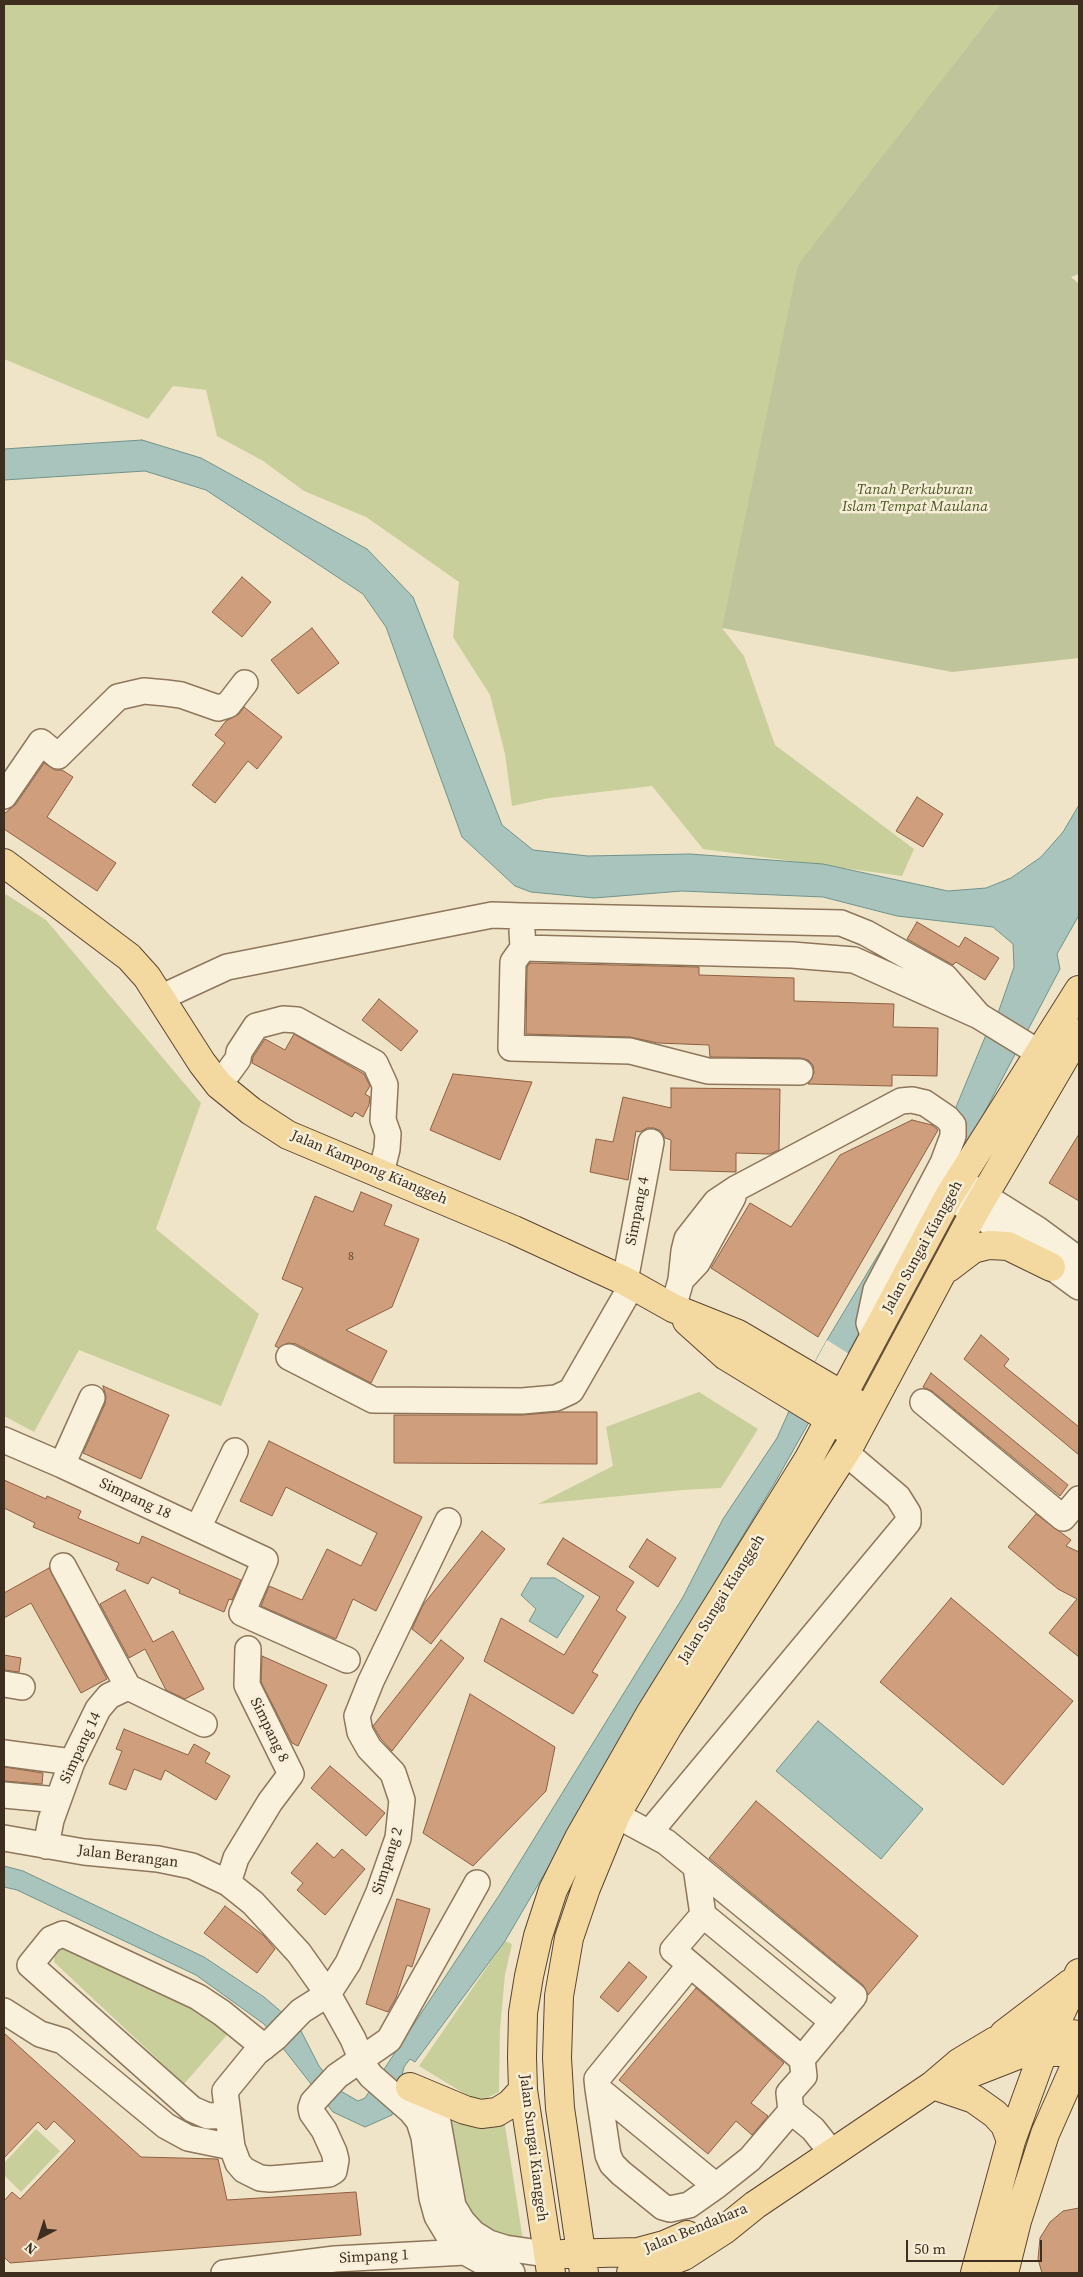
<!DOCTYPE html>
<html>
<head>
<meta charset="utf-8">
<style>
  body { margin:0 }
  #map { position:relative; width:1083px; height:2277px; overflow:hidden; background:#f0e4c8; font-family:"Source Serif 4",serif }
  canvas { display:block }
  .frame { position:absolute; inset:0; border:5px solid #3d2e20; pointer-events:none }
  .north { position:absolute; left:15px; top:2212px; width:50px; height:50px; -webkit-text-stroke:4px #f7eed8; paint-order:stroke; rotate:220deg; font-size:14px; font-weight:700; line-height:20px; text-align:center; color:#3d2e20 }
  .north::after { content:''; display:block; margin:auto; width:18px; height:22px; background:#3d2e20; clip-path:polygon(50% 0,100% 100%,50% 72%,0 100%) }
  .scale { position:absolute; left:906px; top:2240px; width:136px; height:22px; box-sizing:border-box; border:2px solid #3d2e20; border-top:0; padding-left:6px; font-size:15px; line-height:18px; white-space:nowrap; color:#3d2e20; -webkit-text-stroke:4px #f7eed8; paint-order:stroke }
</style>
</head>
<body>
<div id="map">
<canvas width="1083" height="2277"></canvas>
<div class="frame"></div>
<div class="north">N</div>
<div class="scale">50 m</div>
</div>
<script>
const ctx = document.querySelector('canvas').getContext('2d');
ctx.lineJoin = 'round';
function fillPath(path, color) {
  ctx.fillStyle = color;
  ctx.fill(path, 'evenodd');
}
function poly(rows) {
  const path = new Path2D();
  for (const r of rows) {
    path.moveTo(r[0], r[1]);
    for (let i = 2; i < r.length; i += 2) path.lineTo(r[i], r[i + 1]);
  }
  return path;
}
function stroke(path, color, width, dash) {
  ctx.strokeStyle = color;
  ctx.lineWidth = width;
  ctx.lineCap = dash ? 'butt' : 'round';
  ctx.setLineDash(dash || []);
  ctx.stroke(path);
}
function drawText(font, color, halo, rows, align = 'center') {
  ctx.font = font + ' "Source Serif 4",serif';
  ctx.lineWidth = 5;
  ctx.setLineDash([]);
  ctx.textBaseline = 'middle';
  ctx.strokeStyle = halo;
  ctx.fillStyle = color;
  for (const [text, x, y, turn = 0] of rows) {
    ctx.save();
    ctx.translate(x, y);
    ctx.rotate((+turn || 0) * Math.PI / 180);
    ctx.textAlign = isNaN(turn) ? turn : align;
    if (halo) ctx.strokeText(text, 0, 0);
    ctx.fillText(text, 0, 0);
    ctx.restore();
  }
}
const green = poly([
  [4,4,1079,4,1010,187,1079,581,790,611,722,628,744,656,775,745,914,849,902,876,703,849,652,786,549,798,512,806,505,754,490,695,453,637,459,582,366,517,304,491,263,461,217,436,206,390,173,386,148,419,4,359],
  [4,893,46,920,201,1103,156,1229,259,1314,221,1406,79,1350,34,1432,4,1416],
  [699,1392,758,1429,721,1488,682,1490,538,1504,613,1466,606,1427],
  [505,1941,512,1944,505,1975,500,2029,499,2092,485,2099,470,2097,419,2066],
  [71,1944,233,2028,184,2084,54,1962,55,1950],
  [440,2106,504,2119,523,2240,502,2241,463,2214],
  [36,2129,60,2151,21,2192,4,2175,4,2163]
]);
const cemetery = poly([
  [1001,4,1079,4,1079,274,1071,277,1079,284,1079,658,952,672,722,628,798,265]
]);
const water = poly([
  [142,440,201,458,367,549,413,597,502,825,533,850,588,856,690,854,823,864,948,891,986,888,1011,878,1041,857,1063,832,1079,805,1079,915,1057,954,1060,969,962,1155,866,1321,777,1479,733,1552,505,1941,415,2062,410,2059,404,2067,392,2115,365,2127,333,2112,264,2024,196,1975,17,1890,4,1887,4,1866,23,1871,204,1957,264,1997,299,2027,319,2066,337,2089,358,2101,365,2098,500,1894,683,1597,723,1519,777,1438,794,1400,827,1340,932,1165,988,1030,997,1016,1014,967,1013,944,993,927,897,916,823,897,682,891,594,898,531,892,515,886,462,837,386,627,363,594,206,490,145,471,4,480,4,449,142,440],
  [531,1578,555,1578,584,1596,557,1638,529,1621,536,1609,521,1595,531,1578],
  [818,1721,923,1809,881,1859,776,1771,818,1721]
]);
const pier = poly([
  [827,1340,849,1354,813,1415,794,1400]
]);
const building = poly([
  [242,577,271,602,242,637,212,612,242,577],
  [312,628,339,663,298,694,271,660,312,628],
  [244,707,282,737,257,769,248,761,215,803,192,785,225,743,215,735,226,721,239,714,244,707],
  [44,763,55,770,62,770,73,777,47,817,116,863,97,891,4,829,4,814,16,804,44,763],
  [917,797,943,814,923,847,896,831,917,797],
  [917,922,959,947,965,937,999,958,985,980,956,962,953,965,907,939,917,922],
  [530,963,699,967,699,975,794,978,794,1001,894,1004,893,1027,938,1028,937,1076,892,1075,892,1086,808,1084,814,1073,813,1065,808,1060,801,1058,710,1057,709,1045,658,1043,630,1037,526,1034,527,967,530,963],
  [379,999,418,1031,401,1051,362,1020,379,999],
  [294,1034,364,1074,370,1086,365,1094,370,1097,369,1105,363,1117,355,1112,352,1117,252,1063,253,1057,265,1039,285,1050,294,1034],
  [453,1074,532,1082,500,1160,430,1130,453,1074],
  [671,1088,780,1089,779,1150,770,1154,736,1153,736,1172,670,1170,671,1140,665,1138,661,1131,654,1128,647,1128,640,1132,636,1131,628,1180,590,1172,596,1139,613,1142,623,1097,671,1108,671,1088],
  [912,1120,932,1125,938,1130,818,1337,711,1268,750,1203,791,1227,840,1155,912,1120],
  [1079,1134,1079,1201,1049,1183,1079,1134],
  [361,1192,392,1205,384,1225,419,1239,392,1307,346,1330,387,1351,371,1383,296,1344,288,1343,279,1348,275,1346,303,1288,282,1279,315,1196,353,1212,361,1192],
  [981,1335,1009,1359,1004,1366,1079,1427,1079,1455,964,1359,981,1335],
  [931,1373,1068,1485,1060,1496,932,1391,923,1387,931,1373],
  [103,1386,169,1415,141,1479,83,1453,105,1404,106,1397,103,1386],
  [559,1412,597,1412,597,1464,394,1463,394,1415,522,1415,559,1412],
  [269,1441,422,1517,376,1611,353,1599,336,1639,261,1606,269,1586,302,1600,327,1549,361,1566,377,1533,286,1487,272,1516,240,1501,269,1441],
  [4,1480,46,1499,47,1496,81,1511,78,1518,139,1544,142,1536,241,1580,232,1600,229,1599,224,1612,179,1593,180,1590,152,1577,148,1584,116,1570,119,1563,33,1527,35,1523,4,1508,4,1480],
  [1036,1514,1071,1540,1066,1546,1079,1552,1079,1657,1049,1633,1077,1599,1058,1589,1008,1547,1036,1514],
  [482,1531,505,1549,431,1644,412,1629,423,1605,482,1531],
  [563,1538,634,1582,616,1610,626,1617,592,1672,598,1675,573,1714,484,1661,501,1618,564,1655,600,1597,547,1564,563,1538],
  [647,1539,676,1558,658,1587,629,1567,647,1539],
  [49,1568,107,1679,81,1693,31,1603,4,1618,4,1593,49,1568],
  [125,1590,153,1642,173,1631,204,1689,185,1699,166,1690,145,1649,129,1658,100,1604,125,1590],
  [951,1598,1073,1701,1003,1785,880,1682,951,1598],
  [441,1640,464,1658,392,1751,381,1739,373,1726,441,1640],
  [4,1655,21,1658,19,1672,4,1670,4,1655],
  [262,1656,327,1685,298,1746,292,1743,261,1682,262,1656],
  [470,1694,555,1747,546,1791,473,1866,423,1833,470,1694],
  [124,1729,188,1755,194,1744,210,1753,205,1762,230,1776,216,1800,165,1770,161,1780,134,1769,126,1790,109,1784,122,1751,116,1749,124,1729],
  [330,1766,385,1813,366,1836,311,1788,330,1766],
  [4,1767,43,1773,42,1784,4,1781,4,1767],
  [756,1801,918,1936,868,1995,863,1985,709,1858,756,1801],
  [317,1843,334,1858,342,1849,365,1869,325,1915,297,1890,303,1883,291,1873,317,1843],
  [397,1899,430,1909,412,1967,407,1965,396,1998,388,2012,366,2004,397,1899],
  [225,1906,264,1936,275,1949,257,1973,204,1933,225,1906],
  [629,1962,647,1977,618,2012,600,1997,629,1962],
  [696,1988,784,2063,751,2103,768,2116,752,2135,736,2121,708,2154,619,2080,696,1988],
  [4,2033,141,2157,218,2159,227,2200,356,2192,361,2235,10,2263,4,2257,4,2201,12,2192,20,2199,75,2141,54,2121,46,2130,38,2122,4,2158,4,2033],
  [1079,2208,1079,2273,1042,2273,1038,2259,1040,2238,1050,2222,1063,2211,1079,2208]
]);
const minor = poly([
  [4,796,41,742,58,756,118,697,144,691,166,693,181,695,218,708,228,705,245,683],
  [522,931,523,948,513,962,511,1048,630,1051,708,1071,800,1072],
  [523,948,792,955,854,960,979,1016,1041,1054],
  [160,998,227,967,492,915,522,916,841,923,866,933,945,977,979,1016],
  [219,1085,238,1059,239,1052,256,1026,283,1019,297,1020,375,1063,385,1085,383,1120,388,1134,387,1149,381,1173],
  [959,1180,1037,1229,1079,1260],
  [949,1196,994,1225,1079,1287],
  [681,1280,697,1263,733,1197],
  [625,1281,651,1142],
  [673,1308,681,1280,684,1251,687,1239,716,1202,737,1188,901,1101,912,1100,925,1103,947,1118,953,1125,953,1136,943,1163,876,1290,869,1323,874,1337],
  [289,1357,373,1400,522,1401,556,1398,571,1391,632,1285],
  [923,1402,1063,1518,1079,1499],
  [4,1440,62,1465,265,1560,242,1613,347,1660],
  [62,1465,92,1398],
  [448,1521,371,1681,357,1716,360,1732,369,1748,393,1773,402,1800,398,1838,379,1892,348,1963,328,1994,301,2011,275,2038,256,2053,225,2091,232,2147,238,2163,244,2170,260,2178,270,2179,329,2174,334,2171,336,2160,334,2152,324,2130,312,2113,311,2108,313,2102,337,2076,389,2040,477,1883],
  [198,1528,235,1451],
  [63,1566,128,1687],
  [4,1684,22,1687],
  [4,1753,72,1762],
  [4,1795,58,1800],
  [616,1815,666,1842,854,1996,802,2059],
  [649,1833,908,1522,908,1513,898,1497,846,1453],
  [4,1838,84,1852,158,1859,192,1866,228,1883,253,1903,299,1953,328,1994,353,2039,365,2068,371,2076,411,2111,419,2121,424,2137,432,2198,437,2216,449,2236,465,2252,485,2263,512,2273],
  [46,1846,51,1820,72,1762,98,1709,109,1696,128,1687,204,1724],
  [696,1867,703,1915,833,2022],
  [228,1883,236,1858,270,1802,291,1774,247,1685,248,1649],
  [703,1915,673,1950,802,2059,804,2076,789,2093,791,2111],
  [690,1965,597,2079,598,2089,716,2186,750,2159,791,2111,813,2129,832,2153],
  [4,2011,40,2034,63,2041,166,2126,188,2138,232,2147],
  [411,2087,427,2103,437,2117,453,2206,462,2221,473,2233,489,2243,505,2248,546,2254],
  [598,2089,608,2155,612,2164,621,2173,663,2207,670,2209,689,2205,716,2186],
  [227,2115,208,2116,192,2109,30,1965,51,1939,63,1934,198,1997,222,2013,264,2047],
  [224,2273,335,2259,465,2252]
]);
const major = poly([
  [4,863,129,957,147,977,202,1063,219,1085,251,1111,288,1135,514,1230,625,1281,673,1308,738,1334,859,1405],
  [948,1268,973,1249,989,1245,1008,1246,1051,1267],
  [687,1321,726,1356,846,1429],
  [1004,2034,1071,1983],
  [959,2078,1028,2051,1058,2052],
  [933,2085,974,2099,995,2114,1005,2125,1011,2141],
  [410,2087,465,2110,481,2114,497,2112,510,2104,523,2090],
  [563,2254,638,2252,664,2245,687,2235],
  [551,2273,523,2090,522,2057,523,2013,529,1976,538,1936,553,1890,579,1838,650,1714,808,1460,949,1196,1079,990],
  [584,2273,560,2108,557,2058,559,1996,569,1938,586,1888,616,1815,669,1725,849,1447,975,1211,1079,1033],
  [631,2273,653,2268,684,2256,724,2230,755,2205,933,2085,960,2062,995,2041,1014,2035,1052,2031,1079,2035],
  [975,2273,1011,2141,1044,2050,1079,1973],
  [1004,2273,1017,2221,1045,2134,1079,2057]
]);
const numberNames = [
  ["8",351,1257]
];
const parkNames = [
  ["Tanah Perkuburan",915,490],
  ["Islam Tempat Maulana",915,507]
];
const streetNames = [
  ["Jalan Kampong Kianggeh",369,1168,23],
  ["Simpang 4",638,1211,-79],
  ["Jalan Sungai Kianggeh",923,1247,-61],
  ["Simpang 18",135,1499,25],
  ["Jalan Sungai Kianggeh",722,1599,-58],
  ["Simpang 8",269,1730,64],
  ["Simpang 14",81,1748,-65],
  ["Jalan Berangan",128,1857,7],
  ["Simpang 2",388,1861,-72],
  ["Jalan Sungai Kianggeh",533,2148,83],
  ["Jalan Bendahara",696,2229,-22],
  ["Simpang 1",374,2257,-3]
];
fillPath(green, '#c9cf9b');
fillPath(cemetery, '#bfc49a');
fillPath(water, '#a9c4bc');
stroke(water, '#6f938a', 1);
fillPath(pier, '#f0e4c8');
fillPath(building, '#cf9f7d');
stroke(building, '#8d5f41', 1);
stroke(minor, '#8d765c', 28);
stroke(major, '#5b4430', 30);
stroke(minor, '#faf1dc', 25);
stroke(major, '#f3d9a0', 28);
drawText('12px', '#624a37', null, numberNames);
drawText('italic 15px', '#4d5a26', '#f7eed8', parkNames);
drawText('15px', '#3d2e20', '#f7eed8', streetNames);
</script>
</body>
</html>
